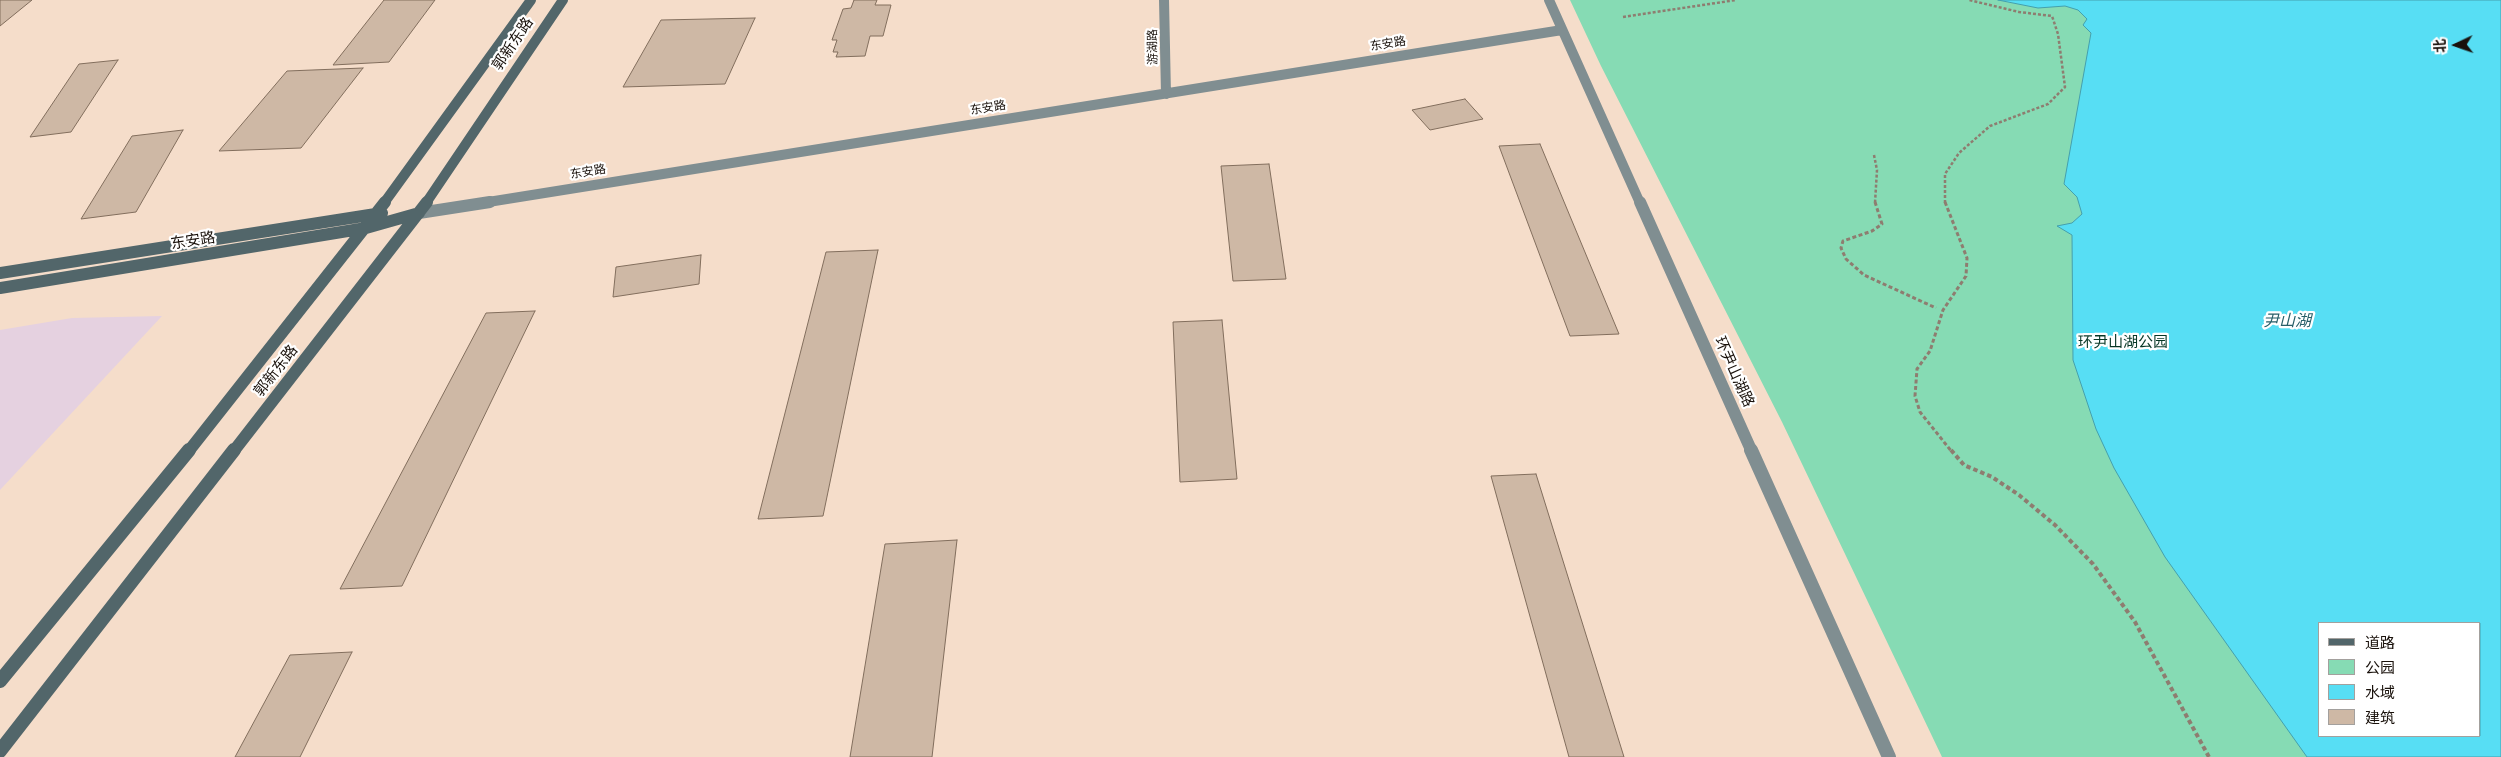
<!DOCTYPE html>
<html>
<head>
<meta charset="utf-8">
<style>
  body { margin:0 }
  #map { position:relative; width:2501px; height:757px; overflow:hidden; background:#f5ddca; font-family:Figtree,"Noto Sans SC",sans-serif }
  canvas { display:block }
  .legend { position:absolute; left:2318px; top:622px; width:162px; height:115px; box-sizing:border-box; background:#fff; border:1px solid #a3a09d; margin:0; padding:6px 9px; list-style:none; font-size:15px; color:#19110b }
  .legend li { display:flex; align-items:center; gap:10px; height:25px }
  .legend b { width:25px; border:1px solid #a3a09d }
  .north { position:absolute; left:2431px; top:20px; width:50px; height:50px; -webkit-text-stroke:4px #fff; paint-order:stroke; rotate:267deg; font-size:14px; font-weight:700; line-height:20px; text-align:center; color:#19110b }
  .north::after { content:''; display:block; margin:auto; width:18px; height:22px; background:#19110b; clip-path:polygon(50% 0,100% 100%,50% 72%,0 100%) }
</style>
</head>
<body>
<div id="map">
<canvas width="2501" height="757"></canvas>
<ul class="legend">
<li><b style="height:6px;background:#52666a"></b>道路</li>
<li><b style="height:14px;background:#86dbb4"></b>公园</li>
<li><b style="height:14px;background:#57def4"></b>水域</li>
<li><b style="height:14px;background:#ceb8a5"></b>建筑</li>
</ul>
<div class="north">北</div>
</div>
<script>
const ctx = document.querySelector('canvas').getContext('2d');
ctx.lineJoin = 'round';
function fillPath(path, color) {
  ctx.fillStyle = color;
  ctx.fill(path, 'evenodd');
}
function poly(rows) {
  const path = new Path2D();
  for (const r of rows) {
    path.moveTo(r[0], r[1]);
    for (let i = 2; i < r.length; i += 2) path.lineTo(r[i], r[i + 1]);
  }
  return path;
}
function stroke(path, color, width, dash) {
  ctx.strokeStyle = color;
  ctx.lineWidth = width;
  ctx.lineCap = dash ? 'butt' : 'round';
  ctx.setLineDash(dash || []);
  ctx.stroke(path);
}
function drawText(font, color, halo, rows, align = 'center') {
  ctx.font = font + ' Figtree,"Noto Sans SC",sans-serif';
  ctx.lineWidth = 4.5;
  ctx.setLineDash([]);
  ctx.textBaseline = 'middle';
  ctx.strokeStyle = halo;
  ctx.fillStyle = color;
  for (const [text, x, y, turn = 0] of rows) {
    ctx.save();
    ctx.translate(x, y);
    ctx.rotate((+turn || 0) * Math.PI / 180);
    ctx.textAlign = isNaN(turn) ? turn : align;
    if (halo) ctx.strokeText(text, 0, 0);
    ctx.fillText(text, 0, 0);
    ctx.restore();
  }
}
const commercial = poly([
  [162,316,0,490,0,330,72,318]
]);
const green = poly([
  [1570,0,2501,0,2501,757,1942,757,1782,422,1601,66],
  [2320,623,2480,623,2480,736,2320,736]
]);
const water = poly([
  [1998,0,2501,0,2501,757,2307,757,2165,557,2114,468,2096,429,2073,360,2072,235,2057,226,2072,223,2082,214,2077,197,2064,184,2091,33,2083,25,2087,19,2078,10,2065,6,2038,8,1998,0],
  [2320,623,2480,623,2480,736,2320,736,2320,623]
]);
const building = poly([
  [0,0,32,0,0,26,0,0],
  [384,0,435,0,389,62,333,65,384,0],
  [854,0,877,0,875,5,891,5,883,36,870,36,865,56,836,57,838,52,833,52,837,40,832,40,843,9,851,8,854,0],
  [755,18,725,84,623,87,661,20,755,18],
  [118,60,71,132,30,137,79,64,118,60],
  [363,68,301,148,219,151,287,71,363,68],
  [1465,99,1483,119,1430,130,1412,110,1465,99],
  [183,130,136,212,81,219,132,136,183,130],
  [1540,144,1619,334,1570,336,1499,146,1540,144],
  [1269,164,1286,279,1233,281,1221,166,1269,164],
  [878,250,823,516,758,519,826,252,878,250],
  [701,255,699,284,613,297,616,267,701,255],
  [535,311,402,586,340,589,486,313,535,311],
  [1222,320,1237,479,1180,482,1173,322,1222,320],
  [1536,474,1624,757,1569,757,1491,476,1536,474],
  [957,540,932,757,850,757,885,544,957,540],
  [352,652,300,757,235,757,290,655,352,652]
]);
const pathFar2 = poly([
  [1623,17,1736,0],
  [1874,155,1877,170,1875,203],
  [1945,203,1945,174,1959,153,1990,126,2048,104,2065,87,2058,34,2052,16,2019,12,1969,0]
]);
const pathFar1 = poly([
  [1875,202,1882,224,1872,231,1843,241,1841,248,1846,259,1864,275,1936,308],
  [1945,202,1967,258,1966,276,1943,310,1930,351,1917,369,1915,396,1920,412,1952,452]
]);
const path = poly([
  [1951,450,1964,465,1992,477,2019,495,2055,525,2093,564,2135,622,2209,757]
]);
const tertiaryFar2 = poly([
  [1164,0,1166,94],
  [1549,0,1640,203],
  [482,203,1562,30]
]);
const tertiaryFar1 = poly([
  [1640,202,1752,452],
  [419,213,490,202]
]);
const tertiary = poly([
  [1751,450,1889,757]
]);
const secondaryFar2 = poly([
  [384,203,531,0],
  [426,203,563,0]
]);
const secondaryFar1 = poly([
  [0,273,382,213],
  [0,288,366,228,419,213],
  [188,452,385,202],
  [233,452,427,202]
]);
const secondary = poly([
  [0,681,189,450],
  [0,751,234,450]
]);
const farStreetnames = [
  ["东安路",1388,44,-9],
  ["游湖路",1153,47,-91],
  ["东安路",988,108,-9],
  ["东安路",588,172,-9]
];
const streetNames = [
  ["郭新东路",513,44,-56],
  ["东安路",193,241,-9],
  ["郭新东路",276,371,-52],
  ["环尹山湖路",1734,372,66]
];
const parkNames = [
  ["环尹山湖公园",2123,343]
];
const waterNames = [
  ["尹山湖",2287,321]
];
fillPath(commercial, '#e5d1e0');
fillPath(green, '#86dbb4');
fillPath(water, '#57def4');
stroke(water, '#44a0ae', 1);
fillPath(building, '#ceb8a5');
stroke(building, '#826e5d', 1);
stroke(pathFar2, '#8e7d70', 2.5, [3, 2]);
stroke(pathFar1, '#8e7d70', 3, [4, 2.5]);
stroke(path, '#8e7d70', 4, [4.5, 3]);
stroke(tertiaryFar2, '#808e91', 10);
stroke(tertiaryFar1, '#808e91', 12);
stroke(tertiary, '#808e91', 14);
stroke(secondaryFar2, '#52666a', 10);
stroke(secondaryFar1, '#52666a', 12);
stroke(secondary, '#52666a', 14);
drawText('12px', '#19110b', '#fff', farStreetnames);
drawText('15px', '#19110b', '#fff', streetNames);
drawText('15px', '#073726', '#fff', parkNames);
drawText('italic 16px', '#285f69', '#fff', waterNames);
</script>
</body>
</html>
